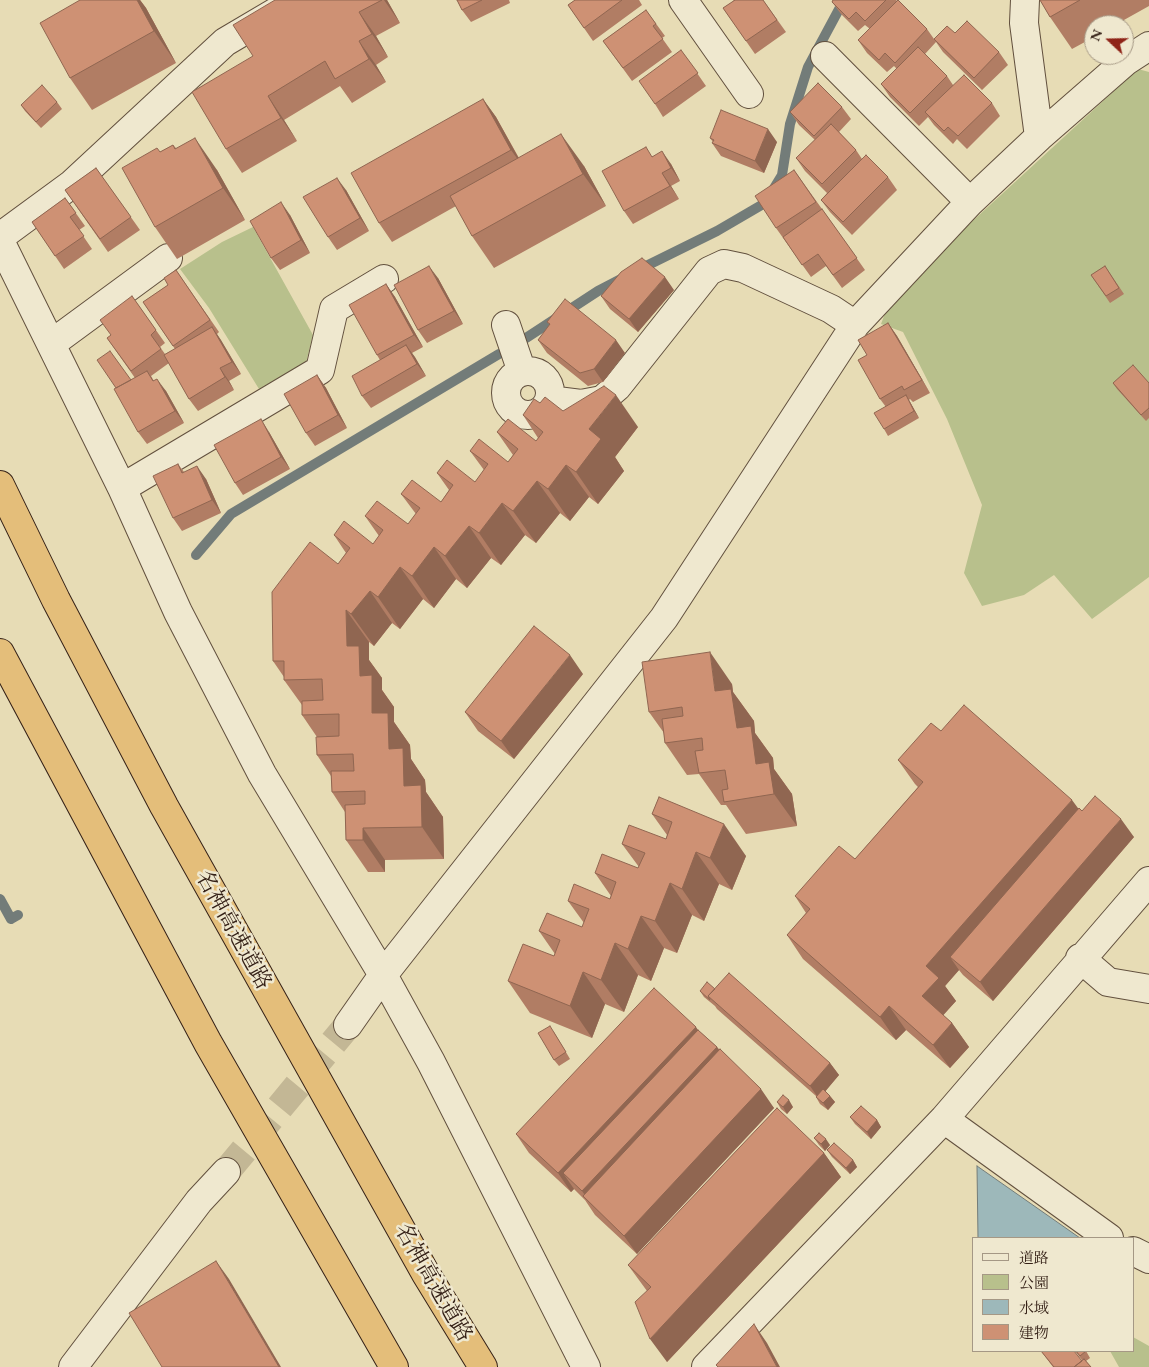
<!DOCTYPE html>
<html>
<head>
<meta charset="utf-8">
<style>
  body { margin:0 }
  #map { position:relative; width:1149px; height:1367px; overflow:hidden; background:#e7dcb5; font-family:"EB Garamond","Noto Serif JP",serif }
  canvas { display:block }
  .legend { position:absolute; left:972px; top:1237px; width:162px; height:115px; box-sizing:border-box; background:#efe8cf; border:1px solid #a59885; margin:0; padding:6px 9px; list-style:none; font-size:15px; color:#352117 }
  .legend li { display:flex; align-items:center; gap:10px; height:25px }
  .legend b { width:25px; border:1px solid #a59885 }
  .north { position:absolute; left:1084px; top:15px; width:50px; height:50px; box-sizing:border-box; background:#efe8cf; border:1px solid #a59885; border-radius:50%; rotate:291deg; font-size:14px; font-weight:700; line-height:20px; text-align:center; color:#352117 }
  .north::after { content:''; display:block; margin:auto; width:18px; height:22px; background:#8f2418; clip-path:polygon(50% 0,100% 100%,50% 72%,0 100%) }
</style>
</head>
<body>
<div id="map">
<canvas width="1149" height="1367"></canvas>
<ul class="legend">
<li><b style="height:6px;background:#efe8cf"></b>道路</li>
<li><b style="height:14px;background:#b8c08c"></b>公園</li>
<li><b style="height:14px;background:#9db8ba"></b>水域</li>
<li><b style="height:14px;background:#ce9174"></b>建物</li>
</ul>
<div class="north">N</div>
</div>
<script>
const ctx = document.querySelector('canvas').getContext('2d');
ctx.lineJoin = 'round';
function fillPath(path, color) {
  ctx.fillStyle = color;
  ctx.fill(path, 'evenodd');
}
function poly(rows) {
  const path = new Path2D();
  for (const r of rows) {
    if (r.length === 3) {
      path.moveTo(r[0] + r[2], r[1]);
      path.arc(r[0], r[1], r[2], 0, 2 * Math.PI);
      continue;
    }
    path.moveTo(r[0], r[1]);
    for (let i = 2; i < r.length; i += 2) path.lineTo(r[i], r[i + 1]);
  }
  return path;
}
function stroke(path, color, width, dash) {
  ctx.strokeStyle = color;
  ctx.lineWidth = width;
  ctx.lineCap = dash ? 'butt' : 'round';
  ctx.setLineDash(dash || []);
  ctx.stroke(path);
}
function drawText(font, color, halo, rows, align = 'center') {
  ctx.font = font + ' "EB Garamond","Noto Serif JP",serif';
  ctx.lineWidth = 5;
  ctx.setLineDash([]);
  ctx.textBaseline = 'middle';
  ctx.strokeStyle = halo;
  ctx.fillStyle = color;
  for (const [text, x, y, turn = 0] of rows) {
    ctx.save();
    ctx.translate(x, y);
    ctx.rotate((+turn || 0) * Math.PI / 180);
    ctx.textAlign = isNaN(turn) ? turn : align;
    if (halo) ctx.strokeText(text, 0, 0);
    ctx.fillText(text, 0, 0);
    ctx.restore();
  }
}
const green = poly([
  [1138,69,1149,72,1149,577,1092,619,1054,575,1024,595,982,606,964,573,982,505,947,419,903,332,881,324,892,295],
  [253,227,313,335,306,363,259,389,209,308,180,269,222,242],
  [1133,1337,1149,1346,1149,1367,1119,1367,1110,1351,1133,1351]
]);
const water = poly([
  [977,1166,1080,1238,978,1238,977,1166]
]);
const stream = poly([
  [638,270,717,231,765,203,782,175,790,124,808,67,844,0],
  [526,338,598,291,623,278],
  [196,555,231,514,499,354],
  [0,899,11,919,18,915]
]);
const minorTunnel = poly([
  [226,1172,348,1025]
]);
const minor = poly([
  [683,0,749,94],
  [1025,0,1024,23,1039,137],
  [825,56,970,202],
  [0,237,72,184,225,42,296,0],
  [0,241,122,488,178,612,262,774,383,975,431,1062,586,1367],
  [506,325,522,372],
  [51,344,168,258],
  [528,393,22],
  [549,400,581,404,602,400,617,387,709,271,724,264,743,268,831,309,855,325],
  [122,488,320,370,334,309,384,279],
  [1080,958,1108,982,1149,989],
  [348,1025,383,975,664,618,855,325,970,202,1039,137,1126,61,1149,46],
  [944,1119,1109,1238],
  [1133,1251,1149,1259],
  [73,1367,199,1201,226,1172],
  [706,1367,944,1119,1149,881]
]);
const highway = poly([
  [0,485,56,600,164,806,426,1274,483,1367],
  [0,653,208,1043,394,1367]
]);
const wall = poly([
  [80,0,140,0,146,8,176,63,92,110,70,78],
  [275,0,387,0,400,23,376,36,388,57,376,65,386,82,352,103,340,86,284,120,297,141,242,173,226,149,253,56],
  [457,0,509,0,510,3,471,22,462,10],
  [575,0,639,0,642,5,593,41,568,5],
  [733,0,763,0,786,32,755,54,723,8,734,1],
  [833,0,896,0,927,29,934,39,955,33,999,52,1008,65,982,90,943,52,936,42,925,54,947,76,953,85,992,103,1000,116,967,149,957,139,953,144,934,125,928,117,919,126,890,97,881,84,897,69,894,66,887,72,867,53,858,40,870,29,865,25,858,31,841,14,832,2],
  [1040,0,1149,0,1149,6,1115,25,1094,25,1094,37,1072,49,1050,17],
  [646,10,665,36,662,38,672,52,632,81,603,41],
  [681,50,706,86,663,117,655,104],
  [483,99,496,117,519,158,584,166,606,206,494,268,472,236,456,206,392,242,379,223],
  [57,102,62,109,41,128,25,111,21,105],
  [842,107,851,119,839,132,856,150,862,159,888,177,897,190,852,235,830,212,821,200,827,193,805,171,796,158,815,140,799,125,790,112],
  [710,138,777,142,764,173,721,156,712,143,713,142],
  [173,145,176,148,217,170,245,220,177,259,155,227,160,152],
  [652,156,671,164,680,181,671,186,679,199,633,224,624,211],
  [96,168,140,230,108,252,65,190],
  [794,170,822,209,865,270,842,288,826,266,811,277,776,228],
  [346,190,369,231,337,250,328,237],
  [65,198,85,226,79,230,92,249,64,269,32,222],
  [290,215,310,253,280,270,271,258],
  [1105,266,1124,294,1110,303,1091,275],
  [176,270,219,332,217,334,241,374,229,381,234,390,198,411,189,399,169,363,151,376,154,381,166,391,184,423,147,444,138,432,131,380,135,378,107,338,111,335,132,296,165,343,160,347,165,354,175,349,143,302,168,285],
  [438,278,463,324,427,343,418,330],
  [386,284,395,297,423,347,412,353,426,376,371,408,362,396,380,360,377,355],
  [674,290,638,332,610,309,601,296],
  [547,322,625,353,603,382,588,386,547,353,538,340,550,325],
  [888,323,897,336,930,393,913,402,910,399,909,400,919,418,888,436,884,429,886,407,880,399,867,355],
  [317,375,326,388,347,428,315,446,306,433],
  [1113,383,1149,383,1149,418,1146,421,1117,389],
  [540,403,563,411,638,427,615,457,624,471,598,504,589,497,570,521,560,513,536,543,525,535,501,565,491,558,467,588,456,579,434,608,423,599,400,629,392,623,374,646,369,642,369,660,382,678,382,690,394,707,394,722,410,745,411,759,425,780,426,792,443,817,444,859,385,860,385,872,368,872,346,840,345,812,332,792,331,776,317,755,317,737,302,715,302,705,284,680,284,677,273,661,338,564,346,553,334,535,373,544,379,536,365,516,408,524,416,514,401,494,441,502,449,490,437,473,475,482,484,470,470,451,508,462,513,455,497,432,536,441,538,438,523,415],
  [269,432,290,469,243,495,235,483],
  [178,464,184,472,206,479,221,513,182,531,173,518],
  [583,674,514,759,478,731,465,712],
  [732,684,733,692,754,721,755,733,773,758,774,769,792,794,797,826,746,834,726,805,721,805,699,774,687,775,665,743,664,733,649,712],
  [941,731,1078,809,1134,837,993,1001,963,975,959,970,945,986,956,1001,943,1015,952,1023,969,1047,950,1068,906,1030,896,1040,803,959,787,935,806,913,795,896,855,859,918,787,915,784,898,760],
  [659,797,746,856,732,890,719,884,704,921,692,915,677,953,664,948,651,981,638,975,624,1012,605,1004,592,1038,530,1013,508,981,554,956,555,954,539,931,582,927,584,923,568,901,610,899,611,896,595,873,638,868,639,867,622,844,666,839,667,835,652,814],
  [715,989,830,1063,839,1075,825,1091,830,1096,835,1102,828,1110,820,1104,816,1097,816,1096,717,1009,715,1006,704,997,700,991],
  [698,1030,717,1047,774,1108,637,1254,595,1215,585,1200,574,1189,571,1192,529,1153,516,1134],
  [554,1032,570,1059,559,1066,554,1060],
  [777,1102,793,1107,787,1114,781,1109],
  [850,1117,877,1120,881,1127,871,1139,855,1124],
  [814,1138,830,1145,825,1151,819,1145],
  [827,1150,853,1160,857,1167,850,1174,832,1157],
  [824,1153,841,1177,667,1362,647,1291,628,1265],
  [1041,1351,1082,1361,1082,1360,1075,1351,1086,1351,1090,1358,1086,1361,1091,1367,1053,1367]
]);
const shadedWall = poly([
  [137,0,140,0,146,8,176,63,154,31],
  [384,0,387,0,400,23],
  [359,12,376,36,388,57,372,34],
  [359,41,376,65,386,82,369,59],
  [268,96,284,120,297,141,281,118],
  [483,99,496,117,524,168,511,150],
  [768,129,777,142,764,173,755,161],
  [561,134,584,166,606,206,583,174],
  [195,138,217,170,245,220,223,188],
  [662,151,671,164,680,181,671,168],
  [662,173,671,186,679,199,670,186],
  [337,178,346,190,369,231,360,218],
  [281,202,290,215,310,253,301,240],
  [429,266,438,278,463,324,454,311],
  [665,277,674,290,638,332,629,319],
  [386,284,395,297,423,347,414,335],
  [888,323,897,336,930,393,922,380],
  [212,327,221,340,241,374,232,362],
  [616,340,625,353,603,382,594,369],
  [406,345,415,357,426,376,417,364],
  [220,368,229,381,234,390,225,377],
  [317,375,326,388,347,428,338,415],
  [157,379,166,391,184,423,175,411],
  [616,395,638,427,615,457,624,471,598,504,576,472,589,429],
  [906,395,910,402,919,418,914,411],
  [261,419,269,432,290,469,281,457],
  [566,465,589,497,570,521,548,489],
  [197,466,206,479,221,513,212,500],
  [537,481,560,513,536,543,513,511],
  [502,503,525,535,501,565,479,533],
  [469,526,491,558,467,588,445,556],
  [434,547,456,579,434,608,412,576],
  [400,567,423,599,400,629,378,597],
  [370,591,392,623,374,646,351,614],
  [346,610,369,642,369,660,382,678,382,690,394,707,394,722,410,745,411,759,425,780,426,792,443,817,444,859,422,827,404,786,389,749,372,713,347,646],
  [710,652,732,684,733,692,754,721,755,733,773,758,774,769,792,794,797,826,774,794,756,764,715,691],
  [570,655,583,674,514,759,501,741],
  [1072,800,1089,823,950,957,959,970,945,986,956,1001,939,1020,922,996,926,966],
  [1121,819,1134,837,993,1001,980,982],
  [724,824,746,856,732,890,710,858],
  [363,828,385,860,385,872,363,840],
  [696,852,719,884,704,921,682,889],
  [670,883,692,915,677,953,655,921],
  [641,916,664,948,651,981,628,949],
  [615,943,638,975,624,1012,601,980],
  [583,972,605,1004,592,1038,570,1006],
  [889,1006,906,1030,896,1040,880,1017],
  [952,1023,969,1047,950,1068,933,1045],
  [696,1027,709,1046,563,1173,574,1189,571,1192,558,1173],
  [717,1047,730,1066,592,1205,582,1191],
  [830,1063,839,1075,819,1099,810,1086],
  [761,1089,774,1108,637,1254,624,1236],
  [830,1096,835,1102,828,1110,823,1103],
  [789,1100,793,1107,787,1114,783,1107],
  [877,1120,881,1127,871,1139,867,1132],
  [826,1139,830,1145,825,1151,821,1144],
  [824,1153,841,1177,667,1362,650,1339],
  [853,1160,857,1167,850,1174,846,1168],
  [216,1261,229,1279,281,1367,279,1367],
  [754,1324,767,1343,780,1367,777,1367]
]);
const building = poly([
  [80,0,137,0,154,31,70,78,40,23,80,0],
  [275,0,382,0,359,12,372,34,359,41,369,59,335,79,325,61,268,96,281,118,226,149,192,92,253,56,233,25,275,0],
  [457,0,482,0,462,10,457,0],
  [575,0,622,0,584,28,568,5,575,0],
  [735,0,763,0,777,20,746,41,723,8,735,0],
  [833,0,886,0,865,21,856,12,849,19,832,2,833,0],
  [898,0,927,29,895,63,885,53,879,60,858,40,898,0],
  [1040,0,1080,0,1050,17,1040,0],
  [646,10,656,24,653,26,663,39,623,68,603,41,646,10],
  [967,21,999,52,974,78,934,39,947,26,955,33,967,21],
  [918,47,947,76,910,113,881,84,918,47],
  [681,50,698,73,655,104,639,81,681,50],
  [964,75,992,103,958,136,948,127,944,131,925,112,964,75],
  [818,83,842,107,814,136,790,112,818,83],
  [42,85,57,102,36,122,21,105,42,85],
  [483,99,511,150,379,223,351,173,483,99],
  [721,110,768,129,755,161,712,143,714,140,710,138,721,110],
  [831,124,856,150,822,184,796,158,831,124],
  [561,134,583,174,472,236,450,196,561,134],
  [195,138,223,188,155,227,122,168,157,148,160,152,173,145,175,149,195,138],
  [646,147,652,157,662,151,671,168,662,173,670,186,624,211,602,171,646,147],
  [866,155,888,177,843,222,821,200,866,155],
  [96,168,131,217,100,239,65,190,96,168],
  [794,170,816,202,776,228,755,196,794,170],
  [337,178,360,218,328,237,303,197,337,178],
  [65,198,76,213,70,217,84,236,55,256,32,222,65,198],
  [281,202,301,240,271,258,250,221,281,202],
  [822,209,857,258,833,275,818,254,802,265,783,237,822,209],
  [642,258,665,277,629,319,601,296,621,272,642,258],
  [429,266,454,311,418,330,394,285,429,266],
  [1105,266,1119,288,1106,296,1091,275,1105,266],
  [176,270,210,320,173,346,143,302,168,285,164,278,176,270],
  [386,284,414,335,377,355,349,305,386,284],
  [132,296,156,330,151,335,161,349,131,371,107,338,111,335,100,320,132,296],
  [565,299,616,340,594,369,580,373,538,340,550,324,547,322,565,299],
  [888,323,922,380,904,390,902,386,880,399,858,360,867,355,858,340,888,323],
  [212,327,232,362,220,368,225,377,189,399,164,355,212,327],
  [406,345,417,364,362,396,352,376,406,345],
  [110,351,131,380,116,388,97,360,110,351],
  [1133,365,1149,383,1149,408,1141,415,1113,383,1133,365],
  [147,371,153,381,157,379,175,411,138,432,114,389,147,371],
  [317,375,338,415,306,433,284,394,317,375],
  [604,386,616,395,589,429,601,439,576,472,566,465,548,489,537,481,513,511,502,503,479,533,469,526,445,556,434,547,412,576,400,567,378,597,370,591,351,614,346,610,347,646,359,646,360,676,372,675,372,713,388,713,389,749,403,748,404,786,421,785,422,827,363,828,363,840,346,840,345,805,365,804,365,791,332,792,331,771,354,771,353,754,317,755,316,737,339,736,339,714,302,715,302,701,323,700,322,679,284,680,284,661,273,661,272,592,310,542,338,564,350,548,334,535,344,521,373,544,383,530,365,516,377,501,408,524,420,508,401,494,412,480,441,502,453,485,437,473,447,460,475,482,488,464,470,451,479,439,508,462,518,449,497,432,508,419,536,441,543,432,523,415,534,399,540,403,545,397,563,411,604,386],
  [906,395,914,411,884,429,874,413,906,395],
  [261,419,281,457,235,483,214,445,261,419],
  [178,464,182,473,197,466,212,500,173,518,153,476,178,464],
  [534,626,570,655,501,741,465,712,534,626],
  [710,652,715,691,731,689,737,728,751,726,756,764,769,762,774,794,724,802,722,790,728,789,725,770,699,773,695,751,703,750,702,738,665,743,662,719,683,716,682,707,649,712,642,662,710,652],
  [964,705,1072,800,926,966,939,978,922,996,952,1023,933,1045,889,1006,880,1017,787,935,810,909,795,896,839,846,855,859,923,782,898,760,931,723,941,731,964,705],
  [1095,796,1121,819,980,982,950,957,1079,808,1082,811,1095,796],
  [659,797,724,824,710,858,696,852,682,889,670,883,655,921,641,916,628,949,615,943,601,980,583,972,570,1006,508,981,523,944,554,956,560,940,539,931,547,913,582,927,589,909,568,901,574,884,610,899,616,882,595,873,602,854,638,868,645,853,622,844,629,825,666,839,672,822,652,814,659,797],
  [729,973,830,1063,810,1086,708,996,729,973],
  [707,982,715,989,708,996,710,1000,700,991,707,982],
  [654,988,696,1027,558,1173,516,1134,654,988],
  [550,1026,566,1052,554,1060,538,1033,550,1026],
  [698,1030,717,1047,582,1191,563,1173,698,1030],
  [720,1049,761,1089,624,1236,583,1196,720,1049],
  [823,1089,830,1096,823,1103,816,1097,823,1089],
  [783,1095,789,1100,783,1107,777,1102,783,1095],
  [861,1106,877,1120,867,1132,850,1117,861,1106],
  [777,1108,824,1153,650,1339,635,1302,651,1287,628,1265,777,1108],
  [819,1133,826,1139,821,1144,814,1138,819,1133],
  [834,1143,853,1160,846,1168,827,1150,834,1143],
  [216,1261,279,1367,162,1367,129,1313,216,1261],
  [754,1324,777,1367,718,1367,716,1365,754,1324],
  [1041,1351,1074,1351,1082,1361,1074,1367,1054,1367,1041,1351],
  [1076,1351,1086,1351,1080,1356,1076,1351],
  [1084,1359,1091,1367,1074,1367,1084,1359]
]);
const streetNames = [
  ["名神高速道路",233,930,61],
  ["名神高速道路",433,1283,60]
];
fillPath(green, '#b8c08c');
fillPath(water, '#9db8ba');
stroke(water, '#737c79', 1);
stroke(stream, '#737c79', 10);
stroke(minorTunnel, '#c3b795', 28, [28, 14]);
stroke(minor, '#62503e', 30);
stroke(highway, '#352117', 30);
stroke(minor, '#efe8cf', 28);
stroke(highway, '#e4be7a', 28);
fillPath(wall, '#b17d64');
fillPath(shadedWall, '#906651');
fillPath(building, '#ce9174');
stroke(building, '#906651', 1);
drawText('22px', '#352117', '#efe8cf', streetNames);
</script>
</body>
</html>
